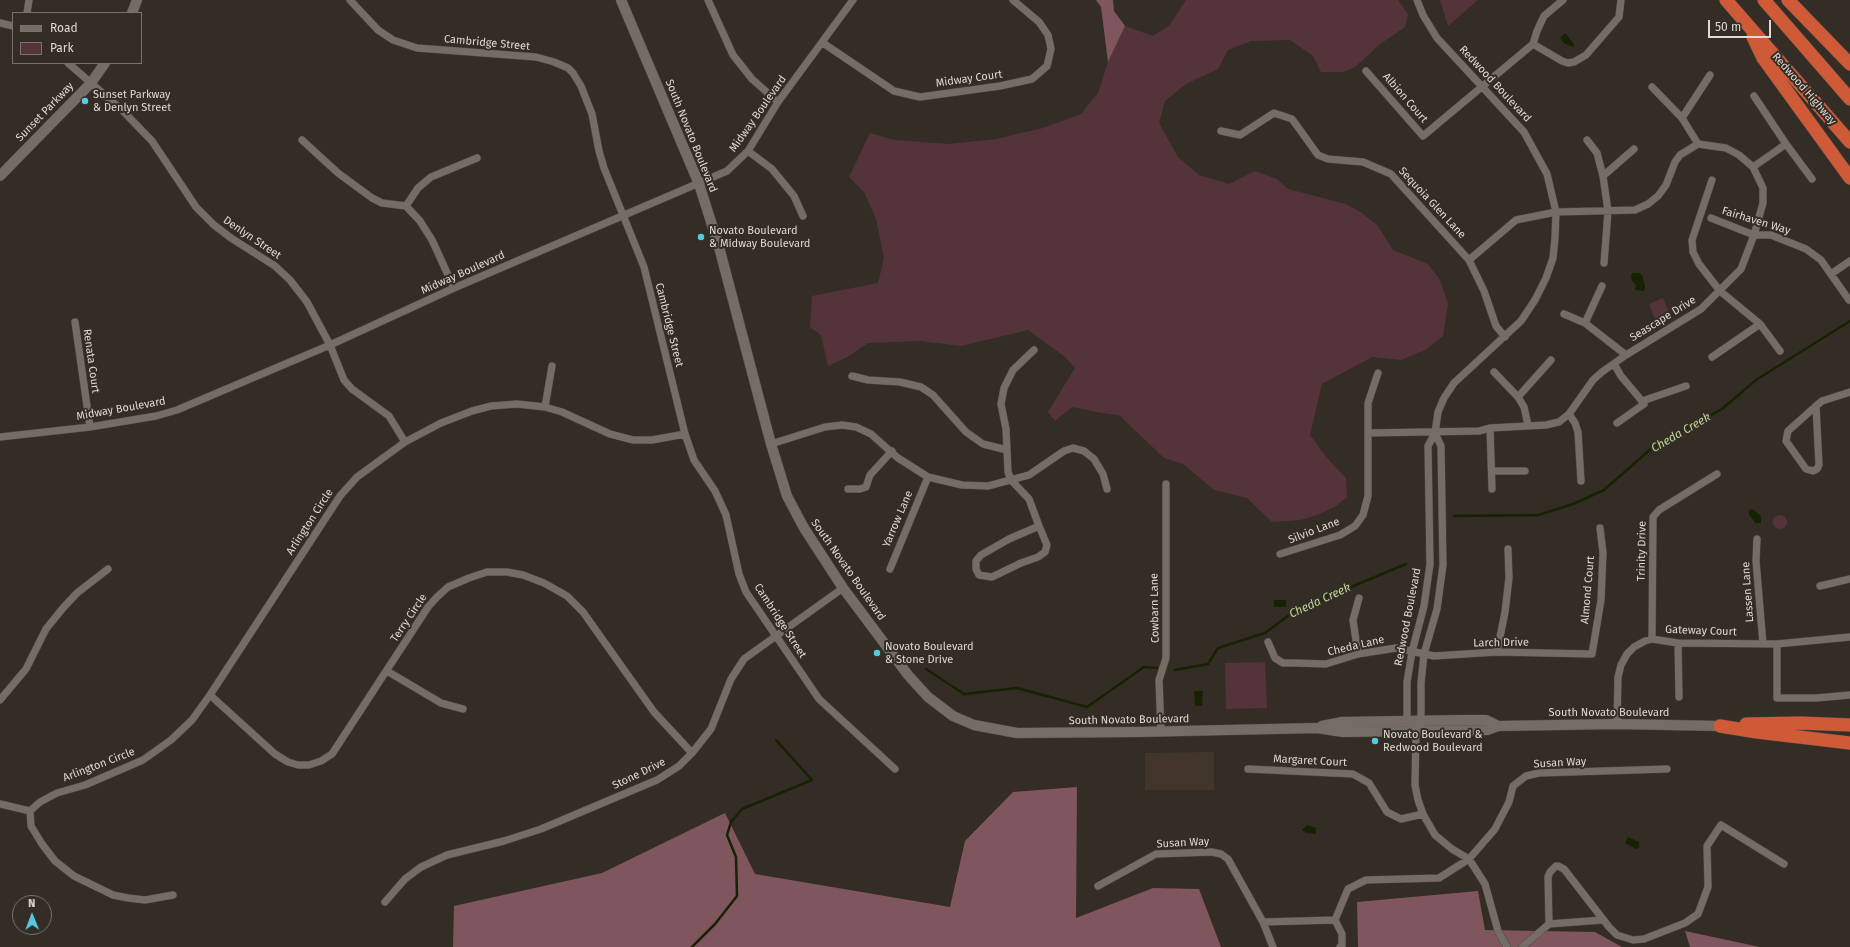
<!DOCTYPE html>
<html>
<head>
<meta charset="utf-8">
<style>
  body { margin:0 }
  #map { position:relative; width:1850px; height:947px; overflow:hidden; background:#342d26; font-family:"Fira Sans",sans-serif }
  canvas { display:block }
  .legend { position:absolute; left:12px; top:12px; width:130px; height:52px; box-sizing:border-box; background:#342d26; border:1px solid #78726c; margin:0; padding:5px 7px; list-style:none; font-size:12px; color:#ddd9d4 }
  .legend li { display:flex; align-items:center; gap:8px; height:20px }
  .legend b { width:20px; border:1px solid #78726c }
  .north { position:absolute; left:12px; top:895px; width:40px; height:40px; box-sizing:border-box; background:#342d26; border:1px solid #78726c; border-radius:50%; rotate:359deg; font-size:11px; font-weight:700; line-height:16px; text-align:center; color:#ddd9d4 }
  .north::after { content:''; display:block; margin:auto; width:14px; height:18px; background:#57c9e3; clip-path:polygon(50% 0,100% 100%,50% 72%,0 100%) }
  .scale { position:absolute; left:1708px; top:20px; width:63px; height:18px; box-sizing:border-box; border:2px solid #ddd9d4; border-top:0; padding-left:5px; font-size:12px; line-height:14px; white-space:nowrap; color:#ddd9d4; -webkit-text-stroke:3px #342d26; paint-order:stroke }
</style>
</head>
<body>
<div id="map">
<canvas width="1850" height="947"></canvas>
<ul class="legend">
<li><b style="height:5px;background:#756d65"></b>Road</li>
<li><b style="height:11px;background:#55333a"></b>Park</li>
</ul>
<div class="north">N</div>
<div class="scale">50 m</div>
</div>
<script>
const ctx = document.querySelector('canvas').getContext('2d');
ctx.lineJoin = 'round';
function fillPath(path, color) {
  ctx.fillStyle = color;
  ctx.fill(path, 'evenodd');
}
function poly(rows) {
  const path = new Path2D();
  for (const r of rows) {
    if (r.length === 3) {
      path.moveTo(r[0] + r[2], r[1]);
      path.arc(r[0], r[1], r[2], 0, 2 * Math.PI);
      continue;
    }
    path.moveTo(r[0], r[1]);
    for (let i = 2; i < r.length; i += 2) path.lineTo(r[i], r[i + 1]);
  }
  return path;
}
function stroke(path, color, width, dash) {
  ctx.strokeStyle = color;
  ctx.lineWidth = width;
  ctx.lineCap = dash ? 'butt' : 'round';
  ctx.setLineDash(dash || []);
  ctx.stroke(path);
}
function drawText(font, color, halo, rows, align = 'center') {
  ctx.font = font + ' "Fira Sans",sans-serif';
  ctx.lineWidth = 4;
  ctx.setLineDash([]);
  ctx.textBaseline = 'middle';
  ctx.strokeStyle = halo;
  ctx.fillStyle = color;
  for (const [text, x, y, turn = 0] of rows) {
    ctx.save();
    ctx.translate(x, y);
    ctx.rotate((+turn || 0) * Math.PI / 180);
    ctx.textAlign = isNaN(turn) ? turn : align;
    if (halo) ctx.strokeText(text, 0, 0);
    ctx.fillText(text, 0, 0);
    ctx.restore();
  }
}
const built = poly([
  [1214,752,1214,790,1145,790,1145,753]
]);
const green = poly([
  [1186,0,1398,0,1408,14,1405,27,1379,45,1355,67,1343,72,1321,72,1313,56,1290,40,1251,41,1228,50,1218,69,1186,84,1165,101,1159,123,1178,157,1199,175,1229,184,1255,171,1277,179,1288,189,1346,204,1362,213,1378,226,1393,250,1428,264,1440,280,1448,304,1443,336,1425,350,1401,360,1372,357,1322,384,1310,435,1327,458,1346,478,1347,497,1335,507,1317,515,1300,520,1272,522,1247,498,1214,490,1183,464,1164,458,1119,415,1102,413,1072,407,1055,421,1048,412,1075,368,1064,356,1028,330,961,346,920,341,868,343,849,356,828,366,821,335,810,327,812,296,878,283,884,258,876,219,864,192,849,177,870,133,894,140,949,144,996,139,1043,128,1081,114,1098,93,1108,62,1125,26,1153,36,1169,26],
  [1440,0,1478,0,1448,26],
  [1663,298,1669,313,1655,319,1649,304],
  [1780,522,7],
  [1265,662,1267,708,1226,709,1225,663]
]);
const forest = poly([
  [1096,0,1113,0,1114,11,1125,26,1108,62,1101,7],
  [1077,787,1076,918,1153,888,1199,889,1221,947,453,947,454,906,602,873,725,813,755,874,950,907,965,841,1013,792],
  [1478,891,1485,930,1595,932,1622,947,1358,947,1357,902],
  [1685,931,1760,947,1690,947]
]);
const water = poly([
  [1565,33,1574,44,1573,47,1565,44,1560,38],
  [1633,273,1640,273,1642,275,1645,286,1644,291,1635,290,1636,285,1632,281,1631,276],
  [1752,509,1761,516,1761,523,1755,523,1752,518,1749,515,1749,510],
  [1274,600,1286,600,1286,607,1274,607],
  [1194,691,1203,691,1202,706,1195,706],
  [1307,825,1316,828,1316,834,1306,833,1302,830],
  [1628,837,1639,842,1639,848,1636,849,1625,843]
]);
const stream = poly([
  [1454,516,1538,515,1573,504,1604,490,1652,448,1722,409,1756,380,1850,321],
  [926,669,964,694,1017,688,1087,707,1144,667,1157,668],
  [1175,670,1208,664,1218,648,1265,633,1296,610,1406,564],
  [692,947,715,924,737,896,736,857,727,835,731,822,742,809,812,780,776,740]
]);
const street = poly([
  [350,0,378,30,393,40,417,48,536,57,554,62,568,68,573,73,581,86,592,114,599,151,604,168,644,267,685,434,694,460,715,491,726,515,739,574,746,592,819,699,895,769],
  [708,0,733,55,752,79,778,102],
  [27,13,29,0],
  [0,23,13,26],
  [823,43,894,91,920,97,1000,86,1032,79,1047,66,1051,49,1048,35,1039,22,1013,0],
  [1533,44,1562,61,1568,63,1574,62,1586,55,1619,17,1621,0],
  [68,63,122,110,152,141,196,207,214,225,231,238,275,266,290,280,307,302,330,345,344,380,352,389,389,416,405,442],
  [1366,71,1423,136,1533,44,1537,31,1544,16,1563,0],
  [1652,87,1682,118,1698,144],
  [1754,96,1786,144,1812,179],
  [1682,118,1710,75],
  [1221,131,1240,135,1274,113,1292,119,1318,155,1328,159,1363,162,1391,174,1469,260,1484,291,1496,326,1505,337],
  [302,140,338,173,372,198,382,203,406,206,420,221,432,240,454,288],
  [1587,140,1597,153,1603,176],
  [748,151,772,169,794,196,803,216],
  [1753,167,1786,144],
  [1712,180,1692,240,1693,252,1699,264,1720,291,1760,324,1780,351],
  [406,206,418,188,431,177,477,158],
  [1711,218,1754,235,1771,235,1806,249,1821,260,1849,300],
  [1604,263,1608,211,1603,176,1634,149],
  [1831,274,1850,261],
  [1602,286,1585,323,1626,355],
  [1564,314,1585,323],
  [75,322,90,427],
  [1034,350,1013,370,1004,388,1001,404,1006,429,1008,472,1011,480,1029,499,1039,526],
  [1712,357,1760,324],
  [1614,364,1621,376,1642,401,1686,386],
  [1494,372,1518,397],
  [852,376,868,380,900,382,921,387,933,395,966,432,983,444,1007,450],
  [1816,406,1819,465,1817,469,1813,471,1806,469,1786,441,1788,431,1816,406,1822,401,1850,392],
  [545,407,552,366],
  [1569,414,1575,423,1578,432,1581,481],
  [1617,423,1644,404,1642,401],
  [1528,425,1524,407,1518,397,1551,360],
  [1490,428,1492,489],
  [1368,433,1479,431,1490,428,1546,425,1559,422,1569,414,1593,380,1602,372,1626,355,1701,309,1741,269,1754,235,1763,203,1763,188,1753,167,1739,155,1726,148,1698,144,1680,155,1675,162,1666,185,1658,196,1648,204,1635,210,1556,212,1516,220,1469,260],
  [1435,433,1441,446,1443,565,1437,609,1424,654,1421,683,1421,721,1416,731,1415,785,1418,800,1423,814,1435,835,1452,849,1469,859,1485,884,1498,931,1507,947],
  [0,437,90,427,156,416,177,410,330,345,454,288,727,171,748,151,778,102,853,0],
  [771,444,825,427,842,425,856,427,871,434,898,458,928,477,962,485,988,486,1029,475,1064,451,1073,448,1084,451,1094,459,1103,474,1107,489],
  [1492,471,1525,471],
  [848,489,860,489,866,487,870,475,892,451],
  [1039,526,1047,545,1045,552,1038,557,1021,563,992,577,979,575,976,569,976,561,981,555,1009,539,1039,526],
  [1757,539,1756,561,1763,644],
  [1280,554,1340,535,1355,526,1363,515,1368,496,1368,403,1378,373],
  [890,569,928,477],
  [1820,586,1850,579],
  [1652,639,1653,517,1659,510,1717,474],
  [1268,642,1275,658,1283,663,1295,663,1326,664,1358,654,1396,648,1434,656,1497,652,1592,654,1601,600,1603,553,1600,528],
  [1678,643,1679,697],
  [1777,644,1777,698,1816,698,1850,695],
  [1497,652,1505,612,1509,578,1508,549],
  [1358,654,1353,620,1359,598],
  [387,671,441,703,463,709],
  [210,695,275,754,288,762,298,765,309,765,321,761,332,754,428,607,437,597,448,587,469,578,487,572,507,572,523,575,544,583,567,596,583,612,654,712,692,753],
  [0,700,26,669,46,629,63,608,77,593,108,569],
  [1409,724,1407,721,1407,682,1412,652,1424,606,1430,564,1428,446,1435,433,1438,412,1444,398,1454,383,1521,321,1535,300,1546,278,1553,258,1555,238,1556,212,1547,174,1524,132,1437,38,1423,15,1417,0],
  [1617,724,1618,677,1621,665,1627,654,1634,647,1645,641,1652,639,1678,643,1777,644,1850,637],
  [1161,732,1159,680,1166,658,1166,484],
  [1248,769,1353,774,1369,783,1387,812,1401,819,1423,814],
  [0,804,30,811],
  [30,811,40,802,57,793,85,785,143,760,171,740,192,720,210,695,340,496,357,477,405,442,441,423,472,411,491,406,517,404,545,407,562,412,610,434,633,440,652,440,685,434],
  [30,811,31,826,42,844,55,861,74,876,113,895,128,898,145,900,173,895],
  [1098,886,1156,854,1212,852,1221,854,1228,859,1263,922,1335,920,1348,889,1366,880,1439,878,1469,859,1495,829,1509,802,1513,786,1526,776,1539,773,1667,769],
  [385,902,405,879,421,867,447,855,504,841,541,829,657,780,679,766,692,753,711,729,731,679,744,659,843,588],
  [1335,920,1342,934,1342,946,1340,947],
  [1263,922,1273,947],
  [1549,924,1548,877,1550,872,1556,866,1558,866,1564,869,1609,927,1617,935,1633,940,1644,939,1685,923,1698,914,1708,887,1707,846,1721,825,1784,864],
  [1522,947,1549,924,1602,920]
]);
const secondary = poly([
  [621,0,699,184,719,247,771,444,787,496,804,528,843,588,908,675,928,697,953,716,974,725,1017,733,1137,732,1317,728,1343,732,1487,730,1498,726,1617,724,1720,726],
  [132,13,137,0],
  [0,176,91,83,105,63],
  [1322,726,1342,722,1465,720,1486,720,1498,726]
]);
const highway = poly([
  [1726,0,1850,142],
  [1764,0,1850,99],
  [1788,0,1850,64],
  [1753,37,1763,58,1850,178],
  [1746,724,1800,723,1850,725],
  [1720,726,1757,732,1850,743]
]);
const markers = [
  [85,101,4,"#57c9e3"],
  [701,237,4,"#57c9e3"],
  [877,653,4,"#57c9e3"],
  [1375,741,4,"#57c9e3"]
];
const streetNames = [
  ["Cambridge Street",487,43,5],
  ["Midway Court",969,79,-8],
  ["Redwood Boulevard",1495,84,47],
  ["Redwood Highway",1804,89,49],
  ["Albion Court",1405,98,49],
  ["Sunset Parkway",45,112,-46],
  ["Midway Boulevard",758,114,-55],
  ["South Novato Boulevard",691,136,68],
  ["Sequoia Glen Lane",1432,203,47],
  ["Fairhaven Way",1756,221,17],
  ["Denlyn Street",252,238,34],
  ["Midway Boulevard",463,273,-24],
  ["Seascape Drive",1663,319,-32],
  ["Cambridge Street",669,325,76],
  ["Renata Court",91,361,82],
  ["Midway Boulevard",121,409,-10],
  ["Yarrow Lane",898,519,-67],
  ["Arlington Circle",310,522,-57],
  ["Silvio Lane",1314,531,-21],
  ["Trinity Drive",1642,551,-89],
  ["South Novato Boulevard",848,570,55],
  ["Almond Court",1588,590,-85],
  ["Lassen Lane",1748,592,-94],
  ["Cowbarn Lane",1155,608,-91],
  ["Redwood Boulevard",1408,617,-79],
  ["Terry Circle",409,618,-56],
  ["Cambridge Street",780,621,57],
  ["Gateway Court",1701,631,2],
  ["Larch Drive",1501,643,-1],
  ["Cheda Lane",1356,646,-13],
  ["South Novato Boulevard",1609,713],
  ["South Novato Boulevard",1129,720,-1],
  ["Margaret Court",1310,761,3],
  ["Susan Way",1560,763,-3],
  ["Arlington Circle",99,765,-21],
  ["Stone Drive",639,774,-26],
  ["Susan Way",1183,843,-3]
];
const poiNames = [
  ["Sunset Parkway",93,95],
  ["& Denlyn Street",93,108],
  ["Novato Boulevard",709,231],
  ["& Midway Boulevard",709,244],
  ["Novato Boulevard",885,647],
  ["& Stone Drive",885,660],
  ["Novato Boulevard &",1383,735],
  ["Redwood Boulevard",1383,748]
];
const waterNames = [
  ["Cheda Creek",1681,433,-30],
  ["Cheda Creek",1320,601,-25]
];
fillPath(built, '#42362a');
fillPath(green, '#55333a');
fillPath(forest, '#7f565d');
fillPath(water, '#172202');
stroke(stream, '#172202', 2.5);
stroke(street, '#4e4842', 8);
stroke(secondary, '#4e4842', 11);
stroke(highway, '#4e4842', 14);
stroke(street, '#756d65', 7);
stroke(secondary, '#756d65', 10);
stroke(highway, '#cf5a38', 13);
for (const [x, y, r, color] of markers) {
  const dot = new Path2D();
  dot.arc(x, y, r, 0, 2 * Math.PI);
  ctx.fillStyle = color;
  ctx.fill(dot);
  stroke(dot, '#342d26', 1.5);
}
drawText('11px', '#ddd9d4', '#342d26', streetNames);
drawText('11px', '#ddd9d4', '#342d26', poiNames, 'left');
drawText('italic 12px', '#b9d296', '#342d26', waterNames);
</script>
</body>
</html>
